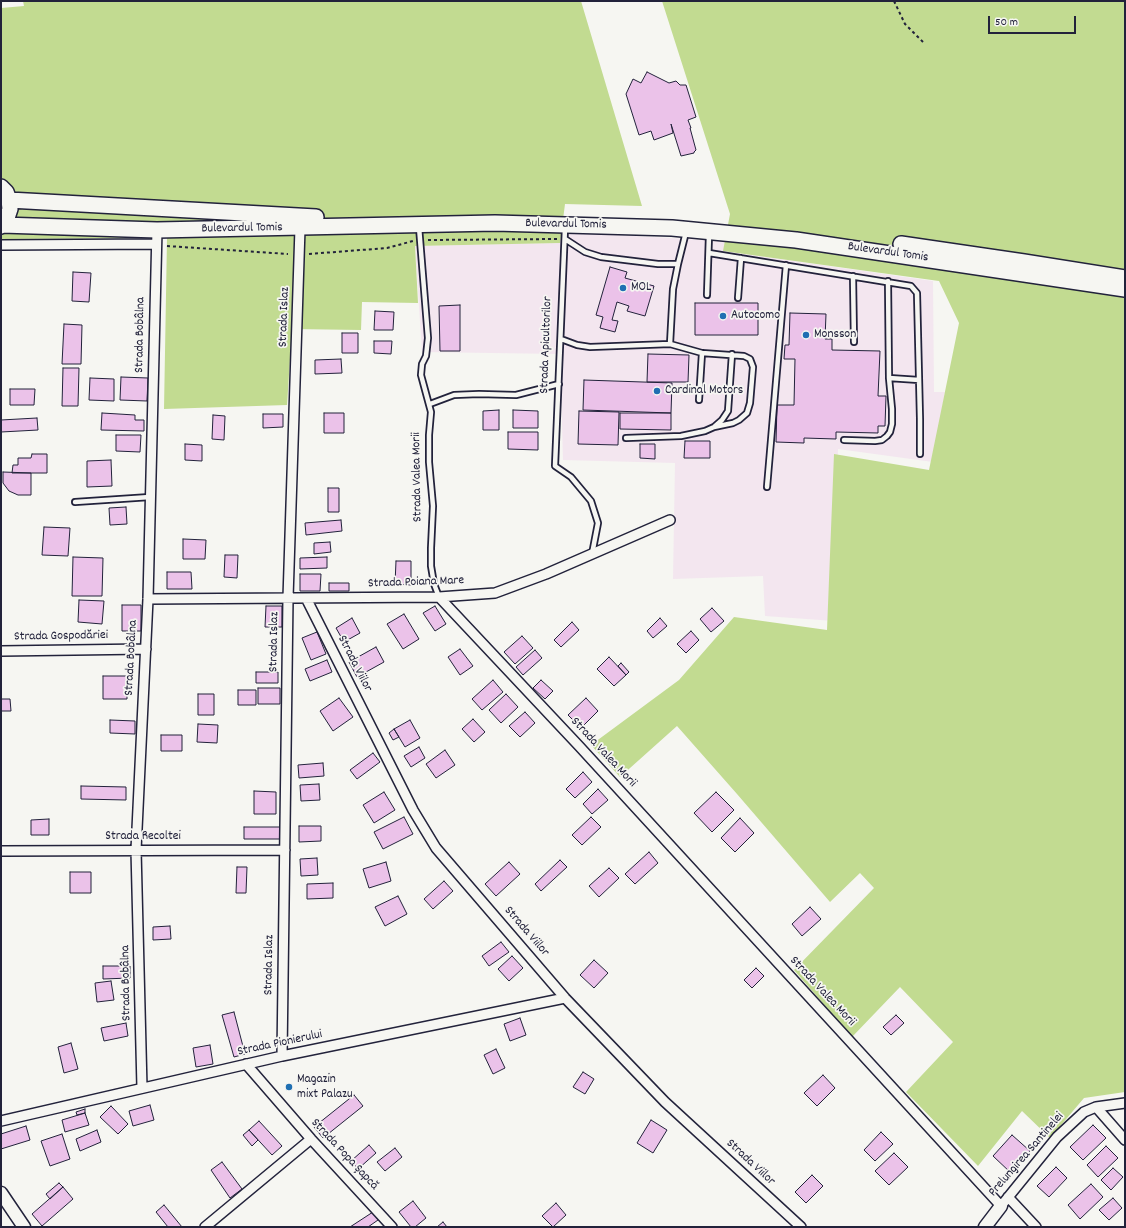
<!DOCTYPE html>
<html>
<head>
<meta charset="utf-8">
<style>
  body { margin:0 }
  #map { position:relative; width:1126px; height:1228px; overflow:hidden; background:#f6f6f2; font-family:Dekko,sans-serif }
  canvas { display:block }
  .frame { position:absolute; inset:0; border:2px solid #22223b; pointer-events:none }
  .scale { position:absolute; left:988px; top:16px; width:88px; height:18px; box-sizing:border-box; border:2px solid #22223b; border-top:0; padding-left:5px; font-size:12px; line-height:14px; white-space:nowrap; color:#22223b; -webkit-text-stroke:3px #f6f6f2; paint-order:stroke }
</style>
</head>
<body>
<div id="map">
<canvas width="1126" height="1228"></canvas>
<div class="frame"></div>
<div class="scale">50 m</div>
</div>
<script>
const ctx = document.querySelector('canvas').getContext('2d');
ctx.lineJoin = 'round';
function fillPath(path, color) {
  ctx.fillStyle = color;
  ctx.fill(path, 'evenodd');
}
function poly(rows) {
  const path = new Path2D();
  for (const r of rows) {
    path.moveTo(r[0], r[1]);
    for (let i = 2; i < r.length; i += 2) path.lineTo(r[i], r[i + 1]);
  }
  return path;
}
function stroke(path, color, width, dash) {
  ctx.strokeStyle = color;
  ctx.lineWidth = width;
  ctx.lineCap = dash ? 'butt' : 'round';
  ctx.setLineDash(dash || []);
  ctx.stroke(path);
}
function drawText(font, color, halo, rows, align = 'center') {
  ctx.font = font + ' Dekko,sans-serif';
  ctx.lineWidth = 3.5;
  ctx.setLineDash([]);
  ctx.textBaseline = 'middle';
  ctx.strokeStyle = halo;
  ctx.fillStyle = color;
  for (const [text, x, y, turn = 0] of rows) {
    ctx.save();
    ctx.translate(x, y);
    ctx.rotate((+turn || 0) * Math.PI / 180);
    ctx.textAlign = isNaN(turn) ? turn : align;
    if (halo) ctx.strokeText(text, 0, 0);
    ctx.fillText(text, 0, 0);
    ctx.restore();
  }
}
const built = poly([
  [561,232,725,241,724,251,933,281,934,392,945,392,933,462,838,449,834,621,765,616,763,576,673,579,675,463,563,460,560,354,422,352,415,246,559,243]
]);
const green = poly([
  [23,1,581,1,642,206,565,204,560,243,415,246,418,303,362,302,361,330,292,329,287,405,164,409,167,238,1,239,1,8,24,6],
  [662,1,1125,1,1125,1092,1084,1098,1050,1138,1022,1111,978,1166,906,1092,953,1042,900,987,852,1037,794,970,874,888,860,873,830,902,737,794,677,726,620,777,591,745,679,680,734,617,827,630,834,454,929,470,959,323,939,281,723,251,730,214]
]);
const building = poly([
  [647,72,669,83,676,81,680,85,686,85,696,117,688,120,691,128,690,128,696,150,694,152,694,153,681,156,671,124,673,133,654,140,651,131,639,135,626,94,633,79,641,83,647,72],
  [610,267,627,272,625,278,654,286,645,316,627,311,629,306,617,302,612,320,618,321,615,332,600,328,603,317,596,315,610,267],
  [73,272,91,273,89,302,72,301,73,272],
  [695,303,758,303,758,335,695,335,695,303],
  [460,305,460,351,440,351,439,306,460,305],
  [375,311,394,312,393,330,374,330,375,311],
  [790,313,826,314,825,339,832,339,832,350,880,351,878,396,886,396,885,426,878,426,878,433,836,432,836,439,804,438,804,443,776,442,777,405,794,405,795,359,784,359,785,345,789,345,790,313],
  [64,324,82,325,81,364,62,364,64,324],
  [342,333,358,333,358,353,342,353,342,333],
  [374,341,392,341,391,354,374,353,374,341],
  [648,354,689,355,688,382,647,382,648,354],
  [341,359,342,373,315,374,315,360,341,359],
  [63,368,79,368,78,406,62,406,63,368],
  [121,377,148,378,147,401,120,400,121,377],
  [90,378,114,379,114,401,89,400,90,378],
  [584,380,672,383,671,413,583,410,584,380],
  [10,389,35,389,34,405,10,405,10,389],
  [499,410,499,430,483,430,483,411,499,410],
  [513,410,538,411,538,428,513,428,513,410],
  [579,411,619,412,618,445,578,444,579,411],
  [102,413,135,415,135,420,144,420,144,431,101,430,102,413],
  [324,413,344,413,344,433,324,433,324,413],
  [620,413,671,413,671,430,620,429,620,413],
  [263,414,283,414,283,427,263,428,263,414],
  [213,415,225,416,224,440,212,439,213,415],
  [37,418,38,430,1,432,1,420,37,418],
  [508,432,538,432,538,450,508,449,508,432],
  [116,435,141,435,140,452,116,451,116,435],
  [685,441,710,441,710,458,684,458,685,441],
  [185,444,202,445,202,461,185,460,185,444],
  [640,444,655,444,655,459,640,458,640,444],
  [32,454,47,454,47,473,12,473,13,465,18,465,18,458,31,458,32,454],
  [111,460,112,486,87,487,87,461,111,460],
  [3,472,31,473,31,495,18,495,9,491,3,483,3,472],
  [328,488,339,488,339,512,328,512,328,488],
  [126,507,127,524,110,525,109,508,126,507],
  [341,520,342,531,306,535,305,523,341,520],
  [44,527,70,528,68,556,42,555,44,527],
  [183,539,206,540,205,559,183,559,183,539],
  [330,542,331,552,314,554,314,543,330,542],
  [225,555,238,555,237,578,224,577,225,555],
  [73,557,103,558,102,596,72,596,73,557],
  [327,557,327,568,300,569,300,558,327,557],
  [396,561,411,561,411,585,395,584,396,561],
  [167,572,191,572,192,589,167,589,167,572],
  [300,574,321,574,320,591,300,591,300,574],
  [329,583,349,583,349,591,329,591,329,583],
  [79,600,104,601,102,624,78,622,79,600],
  [122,605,141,605,141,631,122,631,122,605],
  [266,606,282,606,282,627,265,627,266,606],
  [435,606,446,624,435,631,423,613,435,606],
  [712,608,724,621,711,632,700,619,712,608],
  [404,614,419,639,403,649,387,624,404,614],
  [352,618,360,633,344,642,336,628,352,618],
  [660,618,667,626,653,638,647,631,660,618],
  [572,622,579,630,561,647,554,640,572,622],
  [691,631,699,640,686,653,677,644,691,631],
  [317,632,326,654,311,660,302,638,317,632],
  [522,636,533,648,515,664,504,652,522,636],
  [376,647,384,662,357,677,349,662,376,647],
  [460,649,473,666,460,675,448,657,460,649],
  [535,650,542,658,523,675,516,667,535,650],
  [609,657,626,675,614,686,597,669,609,657],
  [327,660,332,672,310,681,305,669,327,660],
  [621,663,629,672,626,675,618,666,621,663],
  [256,672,278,672,278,683,256,683,256,672],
  [103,676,127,676,127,699,103,699,103,676],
  [493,680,503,692,482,710,472,699,493,680],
  [541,680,553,691,545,699,533,688,541,680],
  [258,688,280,688,280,704,258,704,258,688],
  [238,690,256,690,256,705,238,705,238,690],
  [198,694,214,694,214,715,198,715,198,694],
  [506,694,518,707,501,723,489,710,506,694],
  [339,698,353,717,333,731,320,711,339,698],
  [586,698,598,711,581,728,568,715,586,698],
  [1,699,10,699,11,711,1,711,1,699],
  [525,712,535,723,520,737,509,726,525,712],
  [473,719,485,732,474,742,462,729,473,719],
  [110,720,135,721,135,734,110,733,110,720],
  [410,720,420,738,405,747,394,729,410,720],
  [198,724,218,725,217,743,197,742,198,724],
  [394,729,399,737,393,740,389,733,394,729],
  [161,735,182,735,182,751,161,751,161,735],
  [419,747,425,758,411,767,404,756,419,747],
  [445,750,455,765,436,778,426,764,445,750],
  [373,753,380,762,357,779,350,770,373,753],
  [323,763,324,776,299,778,298,765,323,763],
  [583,772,592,782,575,798,566,789,583,772],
  [319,784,320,800,301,801,300,785,319,784],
  [81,786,126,787,126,800,81,799,81,786],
  [598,789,608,800,592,814,583,804,598,789],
  [254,791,276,792,276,814,254,814,254,791],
  [384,792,395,810,374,823,363,805,384,792],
  [716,792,734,810,712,832,694,813,716,792],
  [404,817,413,834,383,849,374,832,404,817],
  [591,817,601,827,582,845,572,835,591,817],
  [740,818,754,833,735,852,721,838,740,818],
  [49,819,49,835,31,835,31,820,49,819],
  [299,826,321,826,321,841,299,842,299,826],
  [244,827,282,827,282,839,244,839,244,827],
  [649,852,658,863,635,884,625,874,649,852],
  [317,858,318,875,301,876,300,859,317,858],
  [560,860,567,867,541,891,535,884,560,860],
  [386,862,391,881,369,888,363,869,386,862],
  [509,862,520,874,496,896,485,884,509,862],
  [237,867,247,867,246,893,236,893,237,867],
  [609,868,619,878,599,897,589,886,609,868],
  [70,872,91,872,91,893,70,893,70,872],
  [444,881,453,891,433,909,424,899,444,881],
  [333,883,333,898,307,899,307,884,333,883],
  [398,896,407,914,385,926,375,907,398,896],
  [810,907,821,919,802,936,792,924,810,907],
  [170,926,171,939,153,940,153,927,170,926],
  [501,942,509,952,489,966,482,956,501,942],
  [512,956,523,968,509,981,498,969,512,956],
  [594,960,608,973,594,988,580,975,594,960],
  [103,966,130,966,130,978,103,979,103,966],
  [756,968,764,976,752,988,744,980,756,968],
  [111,981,114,1000,97,1002,95,983,111,981],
  [234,1012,245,1054,234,1057,222,1015,234,1012],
  [896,1015,904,1023,891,1035,883,1027,896,1015],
  [520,1018,526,1035,510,1041,504,1024,520,1018],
  [126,1023,128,1036,104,1041,101,1028,126,1023],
  [71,1043,78,1069,64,1073,58,1047,71,1043],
  [210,1045,213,1064,196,1067,193,1048,210,1045],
  [496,1049,505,1068,493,1074,484,1055,496,1049],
  [583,1072,594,1079,585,1094,573,1087,583,1072],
  [823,1075,835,1088,817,1106,804,1093,823,1075],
  [354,1095,363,1106,323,1138,314,1127,354,1095],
  [150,1105,154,1120,133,1126,129,1111,150,1105],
  [111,1106,128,1124,118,1134,100,1117,111,1106],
  [85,1109,85,1113,77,1115,76,1112,85,1109],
  [85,1113,89,1125,65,1132,62,1120,85,1113],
  [651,1120,667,1130,653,1153,637,1143,651,1120],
  [259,1121,282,1146,272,1155,249,1130,259,1121],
  [1093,1125,1106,1138,1083,1160,1070,1147,1093,1125],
  [26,1126,30,1140,1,1149,1,1134,26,1126],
  [97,1130,101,1142,80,1151,76,1139,97,1130],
  [249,1130,258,1140,252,1146,243,1135,249,1130],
  [881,1132,893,1144,875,1161,864,1150,881,1132],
  [62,1134,70,1159,50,1166,41,1141,62,1134],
  [1012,1135,1030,1151,1011,1173,993,1156,1012,1135],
  [369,1145,376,1153,358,1169,351,1161,369,1145],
  [1106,1146,1118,1158,1098,1177,1087,1165,1106,1146],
  [395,1148,402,1157,385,1171,377,1162,395,1148],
  [894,1153,908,1167,889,1185,875,1171,894,1153],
  [222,1162,242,1189,230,1198,211,1170,222,1162],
  [1056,1167,1067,1178,1049,1197,1037,1186,1056,1167],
  [1113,1168,1123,1177,1111,1190,1101,1180,1113,1168],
  [812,1175,823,1186,806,1203,795,1192,812,1175],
  [59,1183,63,1187,50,1199,46,1194,59,1183],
  [1091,1184,1103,1197,1080,1219,1068,1205,1091,1184],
  [63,1187,73,1199,42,1226,32,1214,63,1187],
  [1113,1198,1122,1208,1109,1220,1099,1210,1113,1198],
  [413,1201,426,1218,415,1227,411,1227,399,1212,413,1201],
  [556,1203,566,1215,553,1227,542,1216,556,1203],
  [164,1205,182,1227,168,1227,156,1212,164,1205],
  [373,1212,378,1220,368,1227,350,1227,373,1212],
  [443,1222,447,1227,437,1227,443,1222]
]);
const path = poly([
  [894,1,905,24,923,42],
  [428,240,557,239],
  [167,246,288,254],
  [309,254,387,248,413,241]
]);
const service = poly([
  [419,227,428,338,426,356,422,364,421,375,431,412,429,435,429,462,433,506,431,548,431,566,434,584,439,597],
  [565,228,555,466,571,477,591,501,598,523,592,554],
  [565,239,585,252,601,257,658,264,678,264],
  [709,253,911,286,917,293,920,419,920,454],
  [853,276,854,342],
  [707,295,709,235],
  [738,298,741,258],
  [561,339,577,345,590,347,670,344,702,353,744,356,750,359,753,367,750,403,747,413,739,420,733,423,714,427],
  [670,344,673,289,678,264,686,232],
  [889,378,919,380],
  [699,400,702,353],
  [430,404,454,395,479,394,516,395,559,384],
  [626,438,681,436,705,431,714,427,722,420,728,411,732,354],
  [844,440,875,441,882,440,887,436,890,432,892,424,892,409,889,378,888,281],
  [767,487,786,265],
  [75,502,150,497]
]);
const minor = poly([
  [1,245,156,244],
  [439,597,579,746,1001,1206,1057,1137,1084,1112,1096,1107,1125,1103],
  [306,598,413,810,436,848,565,998,665,1102,801,1227],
  [148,599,439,597,495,593,546,574,670,520],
  [1,651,146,649],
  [1,851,285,850],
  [282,1056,288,598,300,228],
  [246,1064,311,1139,392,1227],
  [142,1088,136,850,148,599,157,230],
  [1096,1107,1125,1140],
  [1,1121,282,1056,565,998],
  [1008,1197,1036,1227],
  [205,1227,311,1139]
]);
const tertiary = poly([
  [1,1193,24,1227],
  [985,1227,1001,1206]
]);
const primary = poly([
  [1,187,6,192,9,200,10,209,7,218,1,226],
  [9,200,316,217],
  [2,225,157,230,495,223,672,228,796,240,1125,289],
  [901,244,1024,262,1125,278]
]);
const markers = [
  [623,288,4,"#1f6fb2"],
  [723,316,4,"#1f6fb2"],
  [806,335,4,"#1f6fb2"],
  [657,391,4,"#1f6fb2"],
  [289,1087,4,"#1f6fb2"]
];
const streetNames = [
  ["Bulevardul Tomis",566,225,1],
  ["Bulevardul Tomis",242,229,-1],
  ["Bulevardul Tomis",888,253,8],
  ["Strada Islaz",285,317,-88],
  ["Strada Bobâlna",141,335,-89],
  ["Strada Apicultorilor",547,345,-88],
  ["Strada Valea Morii",418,477,-91],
  ["Strada Poiana Mare",416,583,-2],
  ["Strada Gospodăriei",61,637,-1],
  ["Strada Islaz",275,642,-89],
  ["Strada Bobâlna",132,658,-87],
  ["Strada Viilor",354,664,63],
  ["Strada Valea Morii",603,753,47],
  ["Strada Recoltei",143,837],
  ["Strada Viilor",526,932,49],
  ["Strada Islaz",270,965,-89],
  ["Strada Bobâlna",127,983,-91],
  ["Strada Valea Morii",822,992,47],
  ["Strada Pionierului",280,1044,-12],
  ["Strada Popa Șapcă",344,1155,47],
  ["Prelungirea Santinelei",1027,1155,-49],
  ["Strada Viilor",750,1163,43]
];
const poiNames = [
  ["MOL",631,288],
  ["Autocomo",731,316],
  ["Monsson",814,335],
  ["Cardinal Motors",665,391],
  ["Magazin",297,1080],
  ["mixt Palazu",297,1095]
];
fillPath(built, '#f3e6ef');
fillPath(green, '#c2db91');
fillPath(building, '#ebc2e9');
stroke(building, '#22223b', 1);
stroke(service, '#22223b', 8);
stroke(minor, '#22223b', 12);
stroke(tertiary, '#22223b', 15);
stroke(primary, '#22223b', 18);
stroke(path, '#22223b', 2, [3, 3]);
stroke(service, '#f6f6f2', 4.5);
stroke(minor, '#f6f6f2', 9);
stroke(tertiary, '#f6f6f2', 12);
stroke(primary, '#f6f6f2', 15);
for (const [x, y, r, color] of markers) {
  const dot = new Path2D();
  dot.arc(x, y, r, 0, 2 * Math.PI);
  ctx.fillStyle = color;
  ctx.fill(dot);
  stroke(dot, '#f6f6f2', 1.5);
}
drawText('13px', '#22223b', '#f6f6f2', streetNames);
drawText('13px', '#22223b', '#f6f6f2', poiNames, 'left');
</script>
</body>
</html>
